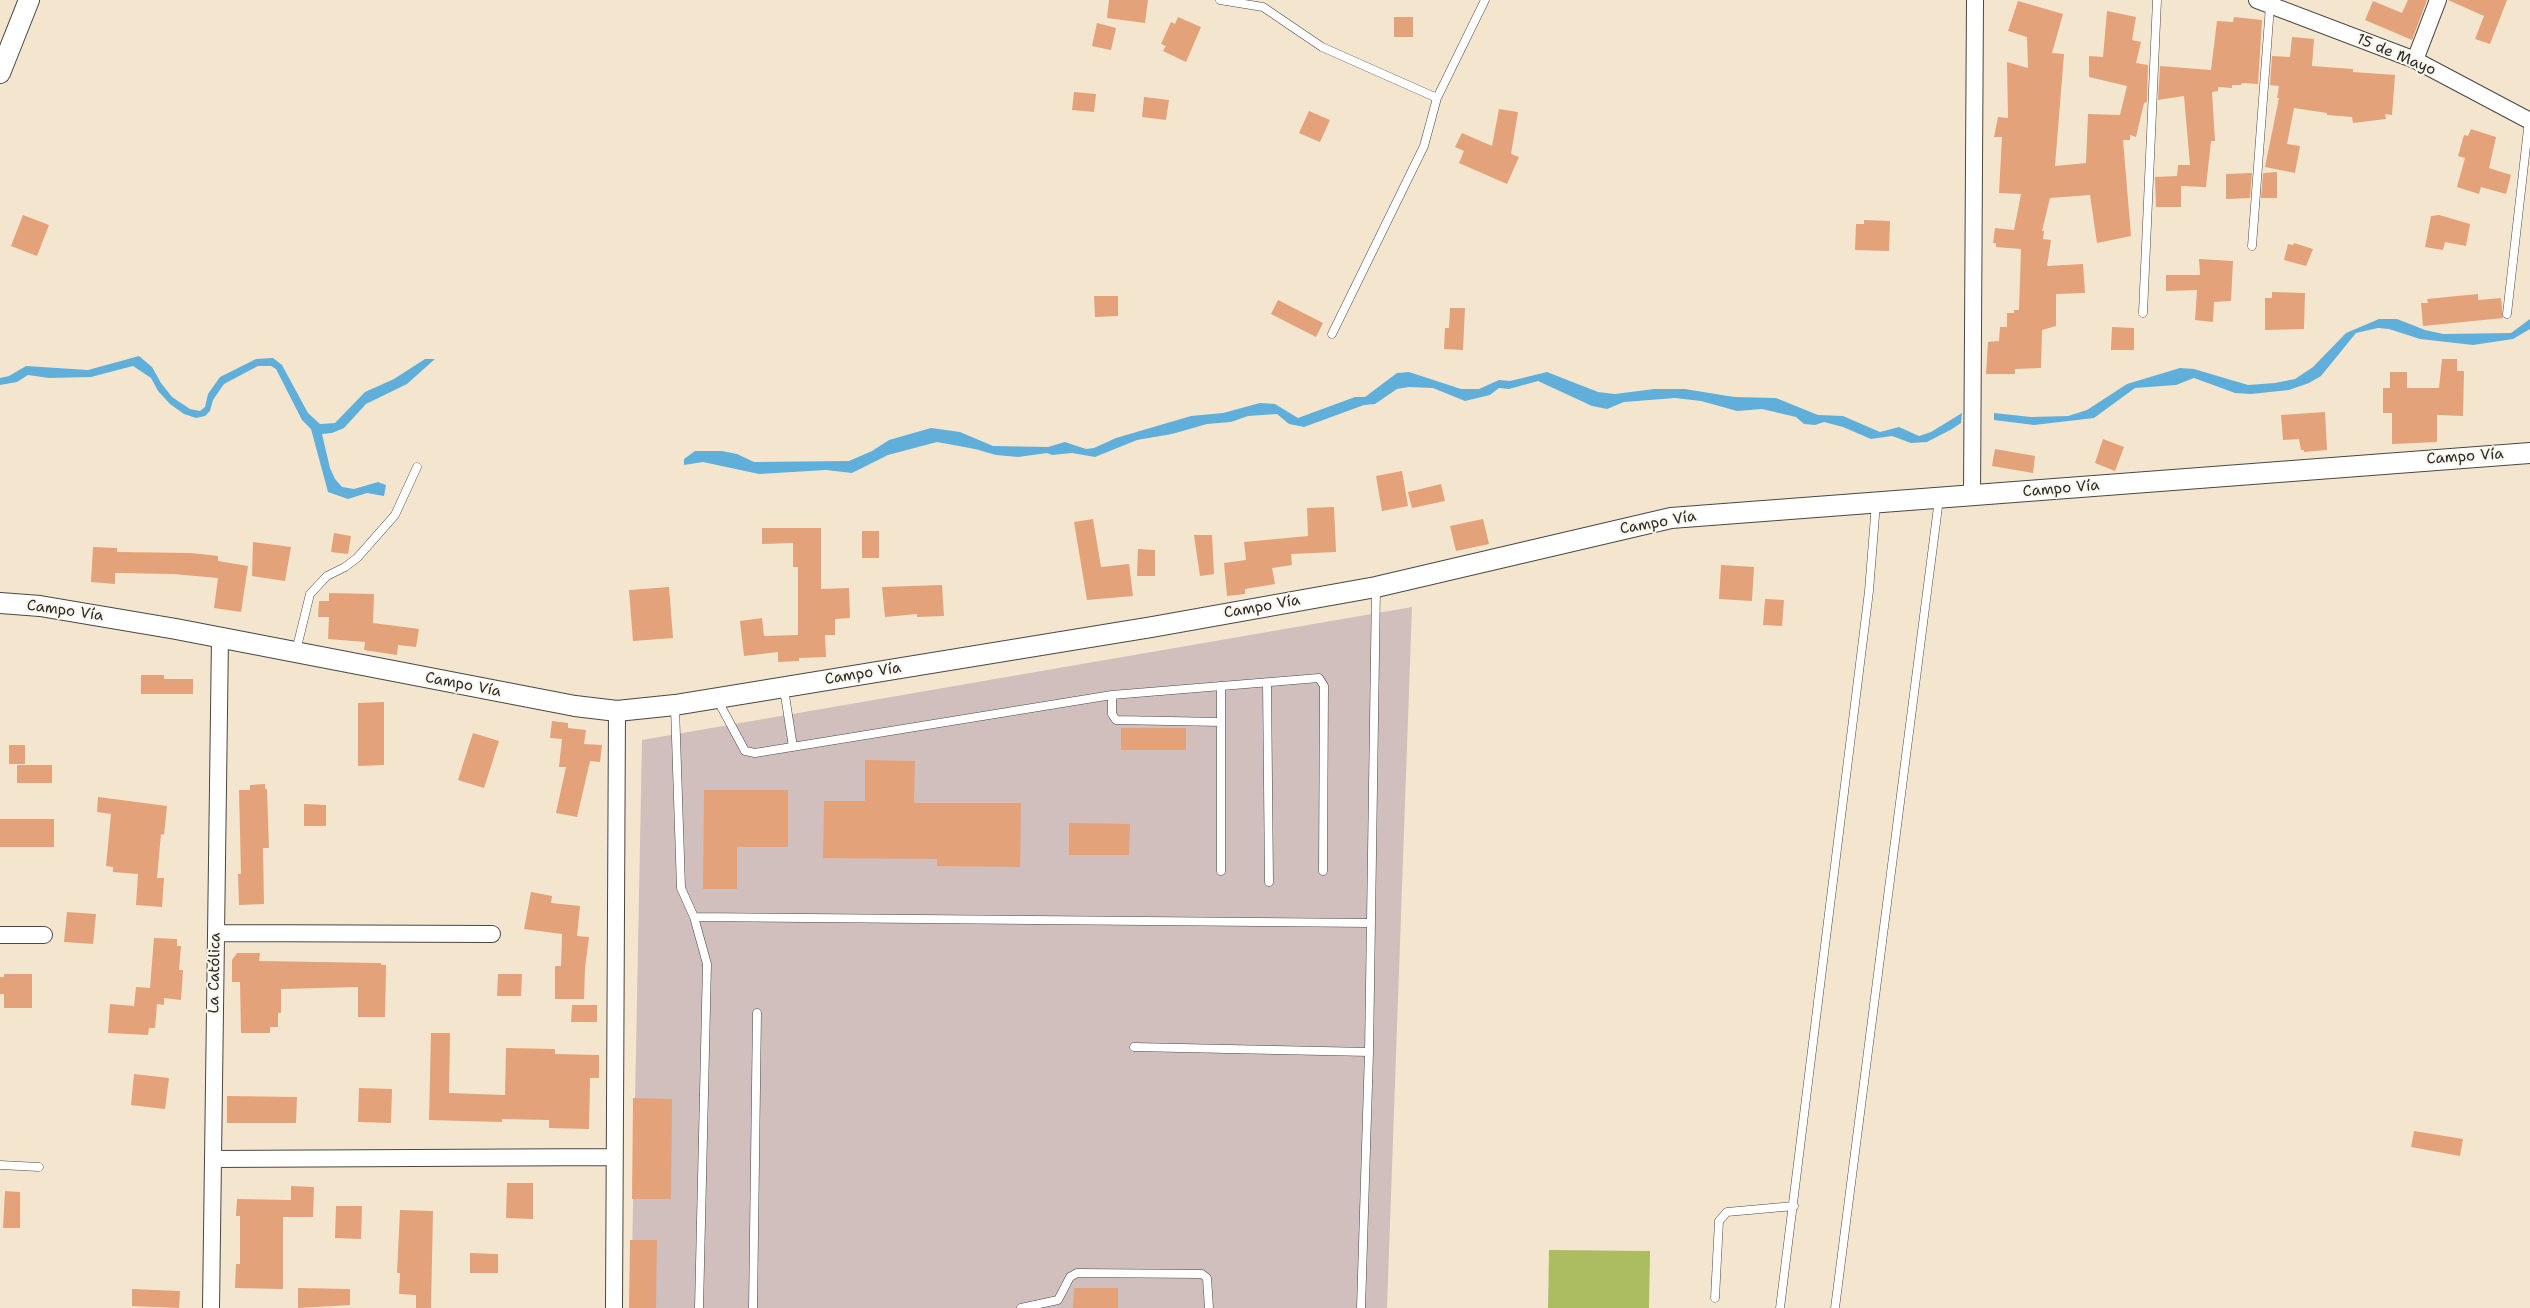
<!DOCTYPE html>
<html>
<head>
<meta charset="utf-8">
<style>
  body { margin:0 }
  canvas { display:block; background:#f4e6ce }
</style>
</head>
<body>
<canvas width="2530" height="1308"></canvas>
<script>
const ctx = document.querySelector('canvas').getContext('2d');
ctx.lineJoin = 'round';
function fillPath(path, color) {
  ctx.fillStyle = color;
  ctx.fill(path, 'evenodd');
}
function poly(rows) {
  const path = new Path2D();
  for (const r of rows) {
    path.moveTo(r[0], r[1]);
    for (let i = 2; i < r.length; i += 2) path.lineTo(r[i], r[i + 1]);
  }
  return path;
}
function stroke(path, color, width, dash) {
  ctx.strokeStyle = color;
  ctx.lineWidth = width;
  ctx.lineCap = dash ? 'butt' : 'round';
  ctx.setLineDash(dash || []);
  ctx.stroke(path);
}
function drawText(font, color, halo, rows, align = 'center') {
  ctx.font = font + ' "Shantell Sans",sans-serif';
  ctx.lineWidth = 4;
  ctx.setLineDash([]);
  ctx.textBaseline = 'middle';
  ctx.strokeStyle = halo;
  ctx.fillStyle = color;
  for (const [text, x, y, turn = 0] of rows) {
    ctx.save();
    ctx.translate(x, y);
    ctx.rotate((+turn || 0) * Math.PI / 180);
    ctx.textAlign = isNaN(turn) ? turn : align;
    if (halo) ctx.strokeText(text, 0, 0);
    ctx.fillText(text, 0, 0);
    ctx.restore();
  }
}
const industrial = poly([
  [1412,607,1387,1308,631,1308,642,740]
]);
const green = poly([
  [1549,1250,1650,1251,1649,1308,1548,1308]
]);
const water = poly([
  [2379,319,2397,319,2425,330,2443,334,2511,333,2530,319,2530,329,2513,339,2473,345,2420,339,2389,329,2378,328,2356,333,2321,376,2309,383,2289,390,2251,394,2235,393,2194,378,2176,385,2135,388,2094,418,2034,425,1994,420,1994,413,2031,417,2068,416,2087,410,2127,384,2180,368,2194,369,2248,385,2275,383,2295,379,2313,367,2346,333],
  [139,356,152,367,161,383,172,397,190,409,200,411,205,407,208,394,220,377,256,359,273,358,282,365,308,413,320,424,335,423,365,392,394,379,425,359,435,359,407,384,366,404,344,428,332,433,322,434,330,468,335,479,342,487,354,489,378,482,386,485,384,496,367,493,348,499,328,492,311,429,302,420,276,369,271,366,258,366,224,384,213,400,210,411,205,416,196,418,184,414,170,404,158,391,151,378,133,366,91,377,49,378,28,375,17,382,0,385,0,378,9,376,26,366,88,370],
  [1409,372,1461,389,1479,389,1499,380,1510,381,1547,372,1598,392,1615,394,1654,389,1685,389,1734,397,1776,398,1818,415,1843,416,1880,432,1899,427,1919,436,1931,432,1962,413,1961,423,1952,429,1927,442,1911,443,1892,436,1871,439,1843,427,1824,422,1815,425,1804,424,1796,417,1762,409,1737,411,1701,401,1675,398,1624,402,1607,409,1592,406,1538,381,1509,389,1499,388,1490,395,1465,401,1433,388,1409,387,1397,389,1375,404,1364,405,1304,427,1289,424,1277,414,1248,416,1231,422,1207,424,1172,434,1137,440,1095,457,1072,453,1052,455,1047,453,1018,457,996,455,975,449,937,442,888,455,852,473,826,470,759,474,703,462,684,465,684,459,695,451,722,451,737,454,754,462,849,461,872,451,889,440,931,428,960,432,993,446,1048,447,1065,442,1086,449,1094,448,1116,438,1191,416,1223,413,1260,403,1275,404,1298,418,1355,397,1365,397,1397,373]
]);
const building = poly([
  [1109,0,1148,0,1145,23,1107,18],
  [2408,0,2427,0,2412,40,2365,20,2373,1,2402,13],
  [2448,0,2507,0,2490,44,2475,39,2484,16],
  [2018,1,2063,14,2052,53,2064,54,2055,166,2086,163,2088,114,2120,115,2127,86,2089,77,2089,56,2103,57,2107,11,2136,17,2132,40,2141,42,2136,63,2148,65,2147,102,2144,103,2136,137,2130,135,2130,140,2123,140,2131,236,2097,243,2090,195,2050,198,2042,231,2044,231,2043,239,2051,240,2047,266,2083,264,2085,293,2056,294,2056,326,2042,330,2041,368,2015,369,2015,374,1986,374,1988,342,1999,341,2000,327,2007,327,2007,313,2014,313,2014,310,2019,310,2021,249,1996,247,1996,243,1993,243,1995,228,2014,230,2021,194,1999,193,2002,137,1994,137,1998,117,2008,118,2007,62,2028,68,2027,37,2008,31],
  [1178,17,1201,27,1186,62,1163,51,1166,46,1161,44,1171,22,1175,24],
  [1394,17,1413,17,1413,37,1394,37],
  [2234,17,2262,20,2258,84,2242,83,2241,85,2232,85,2232,88,2218,87,2218,91,2212,92,2215,141,2211,141,2206,187,2181,186,2181,207,2156,207,2155,177,2177,176,2178,165,2190,165,2184,96,2158,100,2160,66,2211,70,2217,21,2233,22],
  [1097,23,1116,28,1111,50,1092,46],
  [2292,37,2314,39,2312,66,2353,69,2353,72,2395,75,2392,115,2385,114,2386,119,2353,123,2352,117,2327,115,2327,113,2294,108,2287,144,2300,146,2295,173,2265,167,2279,98,2277,98,2279,86,2270,85,2272,56,2290,57],
  [1074,92,1096,94,1094,112,1072,110],
  [1144,97,1169,100,1166,120,1142,117],
  [1499,109,1518,112,1511,154,1519,157,1507,184,1459,163,1464,151,1455,147,1462,133,1492,146],
  [1309,111,1330,120,1320,142,1299,133],
  [2471,129,2496,137,2489,168,2511,175,2506,194,2481,187,2479,194,2457,187,2465,158,2458,156,2464,135,2468,136],
  [2277,172,2277,198,2261,198,2263,173],
  [2252,173,2250,198,2226,199,2226,174],
  [23,215,49,225,37,256,11,246],
  [2439,215,2470,224,2466,246,2445,242,2443,250,2425,247,2431,216],
  [1864,220,1890,221,1889,251,1855,250,1856,224,1864,224],
  [2294,243,2313,249,2306,266,2284,260,2288,244,2293,245],
  [2199,259,2233,261,2231,301,2214,302,2213,322,2195,320,2197,290,2166,291,2166,275,2200,275],
  [2272,292,2305,293,2304,329,2265,330,2265,298,2272,298],
  [2478,294,2478,300,2501,298,2503,318,2423,326,2421,303,2428,303,2427,299],
  [1094,296,1118,296,1118,316,1095,317],
  [1278,300,1323,323,1316,337,1271,314],
  [1450,308,1465,308,1463,350,1444,349,1445,328,1449,328],
  [2112,327,2134,328,2134,350,2111,350],
  [2442,359,2457,359,2457,371,2464,371,2463,416,2437,415,2437,442,2392,444,2392,413,2383,413,2383,388,2390,388,2390,372,2407,372,2407,388,2439,388],
  [2325,412,2327,450,2304,452,2304,450,2301,450,2299,439,2283,440,2281,415],
  [2103,439,2124,447,2115,471,2095,463],
  [1995,449,2035,456,2033,473,1992,466],
  [1402,471,1408,506,1382,511,1376,476],
  [1441,484,1445,501,1412,508,1408,492],
  [1334,507,1336,552,1291,554,1292,565,1272,568,1275,584,1245,589,1245,594,1227,596,1224,563,1246,560,1244,542,1308,536,1307,508],
  [1093,519,1101,567,1129,564,1133,596,1087,600,1074,522],
  [1483,519,1489,544,1456,551,1450,526],
  [762,528,821,528,821,589,849,588,850,618,835,619,835,635,825,635,826,657,799,658,799,661,778,662,778,652,744,656,740,621,762,618,764,636,798,635,798,567,793,567,793,543,762,544],
  [862,531,879,531,879,558,862,558],
  [334,533,351,536,348,554,331,552],
  [1194,535,1212,535,1214,574,1200,576],
  [253,542,291,547,285,581,252,576],
  [93,547,117,548,117,552,191,553,218,556,218,561,248,566,241,612,214,608,218,578,173,574,115,573,115,584,91,582],
  [1138,549,1155,550,1155,576,1137,576],
  [1721,565,1754,567,1752,601,1719,599],
  [942,585,944,616,917,617,917,614,885,617,882,587],
  [669,587,673,638,633,641,629,590],
  [329,593,374,594,373,623,419,629,416,647,398,645,397,655,364,650,365,642,328,639,329,617,318,617,319,601,329,601],
  [1765,599,1784,600,1782,626,1763,625],
  [141,675,164,675,164,679,193,679,193,694,141,694],
  [384,702,384,765,358,766,358,703],
  [552,721,568,723,568,728,586,730,584,744,602,745,600,762,590,761,577,817,556,813,566,767,559,767,562,739,550,738],
  [1121,728,1186,728,1186,750,1121,750],
  [473,733,499,741,484,788,458,780],
  [9,745,25,745,25,764,9,764],
  [865,760,915,761,914,803,1021,803,1020,867,937,866,937,859,823,858,824,801,865,801],
  [17,765,52,765,52,783,17,783],
  [265,784,265,789,267,789,269,848,263,848,264,904,239,905,238,874,241,874,239,790,250,790,250,785],
  [704,790,788,790,788,847,737,847,737,889,703,889],
  [98,797,167,806,164,835,161,834,157,878,164,878,162,907,136,905,138,874,113,872,113,867,106,866,111,814,97,812],
  [304,804,326,805,326,826,304,826],
  [0,819,54,819,54,847,0,847],
  [1069,823,1130,824,1129,855,1069,855],
  [531,892,552,896,551,903,580,906,577,936,589,937,585,968,584,999,555,999,555,966,561,966,562,934,524,929],
  [67,912,96,914,93,944,64,942],
  [154,938,177,939,177,946,181,946,179,970,183,970,181,1000,164,998,164,1005,157,1004,155,1028,149,1028,148,1035,108,1033,110,1004,134,1006,136,987,150,988],
  [237,953,260,953,259,961,381,963,381,965,386,965,385,1017,358,1017,358,987,281,989,281,1013,278,1013,278,1027,270,1027,270,1033,241,1033,240,982,232,982,232,960],
  [4,974,32,974,32,1008,4,1008,4,994,0,994,0,977,4,977],
  [498,974,522,974,521,996,497,996],
  [572,1005,597,1005,597,1022,571,1022],
  [431,1033,450,1033,449,1093,505,1095,506,1048,555,1049,555,1054,599,1055,599,1078,590,1078,589,1129,549,1128,549,1120,502,1119,502,1122,429,1120],
  [134,1074,169,1078,165,1109,131,1105],
  [359,1088,392,1089,391,1123,358,1122],
  [227,1096,297,1097,296,1123,227,1123],
  [633,1098,672,1099,671,1199,632,1199],
  [2414,1131,2463,1139,2460,1156,2411,1147],
  [507,1183,533,1183,533,1219,506,1218],
  [291,1186,314,1187,313,1217,283,1217,283,1289,235,1288,236,1264,240,1264,240,1216,236,1216,237,1199,291,1200],
  [5,1191,20,1192,20,1228,3,1228],
  [336,1206,362,1206,361,1239,335,1238],
  [400,1210,433,1211,431,1308,416,1308,416,1295,399,1294,400,1273,397,1273],
  [630,1240,657,1240,656,1308,629,1308],
  [470,1253,498,1254,498,1273,470,1273],
  [298,1288,350,1289,350,1305,298,1308],
  [1074,1288,1118,1288,1118,1308,1073,1308],
  [132,1289,180,1291,179,1308,132,1306]
]);
const service = poly([
  [1220,0,1263,7,1322,47,1437,98],
  [2252,246,2270,6],
  [2143,313,2157,0],
  [2507,314,2529,120],
  [1332,334,1424,146,1437,98,1485,0],
  [296,651,310,594,327,576,345,567,357,558,395,515,417,467],
  [1267,683,1269,882],
  [1221,686,1221,871],
  [784,689,793,747],
  [1112,695,1112,714,1116,720,1221,722],
  [717,699,745,751,755,753,1112,695,1319,678,1324,686,1323,871],
  [675,707,681,888,694,917,707,964,699,1308],
  [694,917,1371,923],
  [1134,1047,1369,1052],
  [0,1165,39,1167],
  [1715,1298,1719,1221,1727,1212,1794,1206],
  [753,1308,757,1013],
  [1021,1308,1058,1300,1070,1277,1077,1273,1202,1274,1207,1278,1209,1308],
  [1361,1308,1369,1052,1376,588],
  [1780,1308,1869,591,1876,503],
  [1835,1308,1939,499]
]);
const minor = poly([
  [2257,0,2415,60,2530,121],
  [2415,60,2438,0],
  [1972,496,1975,0],
  [216,933,492,934],
  [0,935,44,935],
  [213,1159,615,1157],
  [211,1308,220,637],
  [614,1308,617,711]
]);
const tertiary = poly([
  [0,73,29,0],
  [0,603,40,606,176,629,575,706,617,711,675,705,1152,627,1376,587,1671,518,2530,453]
]);
const streetNames = [
  ["15 de Mayo",2396,55,23],
  ["Campo Vía",2465,457,-4],
  ["Campo Vía",2061,489,-5],
  ["Campo Vía",1658,523,-10],
  ["Campo Vía",1262,607,-10],
  ["Campo Vía",65,611,8],
  ["Campo Vía",863,674,-9],
  ["Campo Vía",463,685,11],
  ["La Católica",215,973,-89]
];
fillPath(industrial, '#d1bfbd');
fillPath(green, '#abbd60');
fillPath(water, '#60afda');
fillPath(building, '#e3a279');
stroke(service, '#494743', 9);
stroke(minor, '#494743', 18);
stroke(tertiary, '#494743', 22);
stroke(service, '#fff', 8);
stroke(minor, '#fff', 16);
stroke(tertiary, '#fff', 20);
drawText('15px', '#2b2b2b', '#fbf7ec', streetNames);
</script>
</body>
</html>
